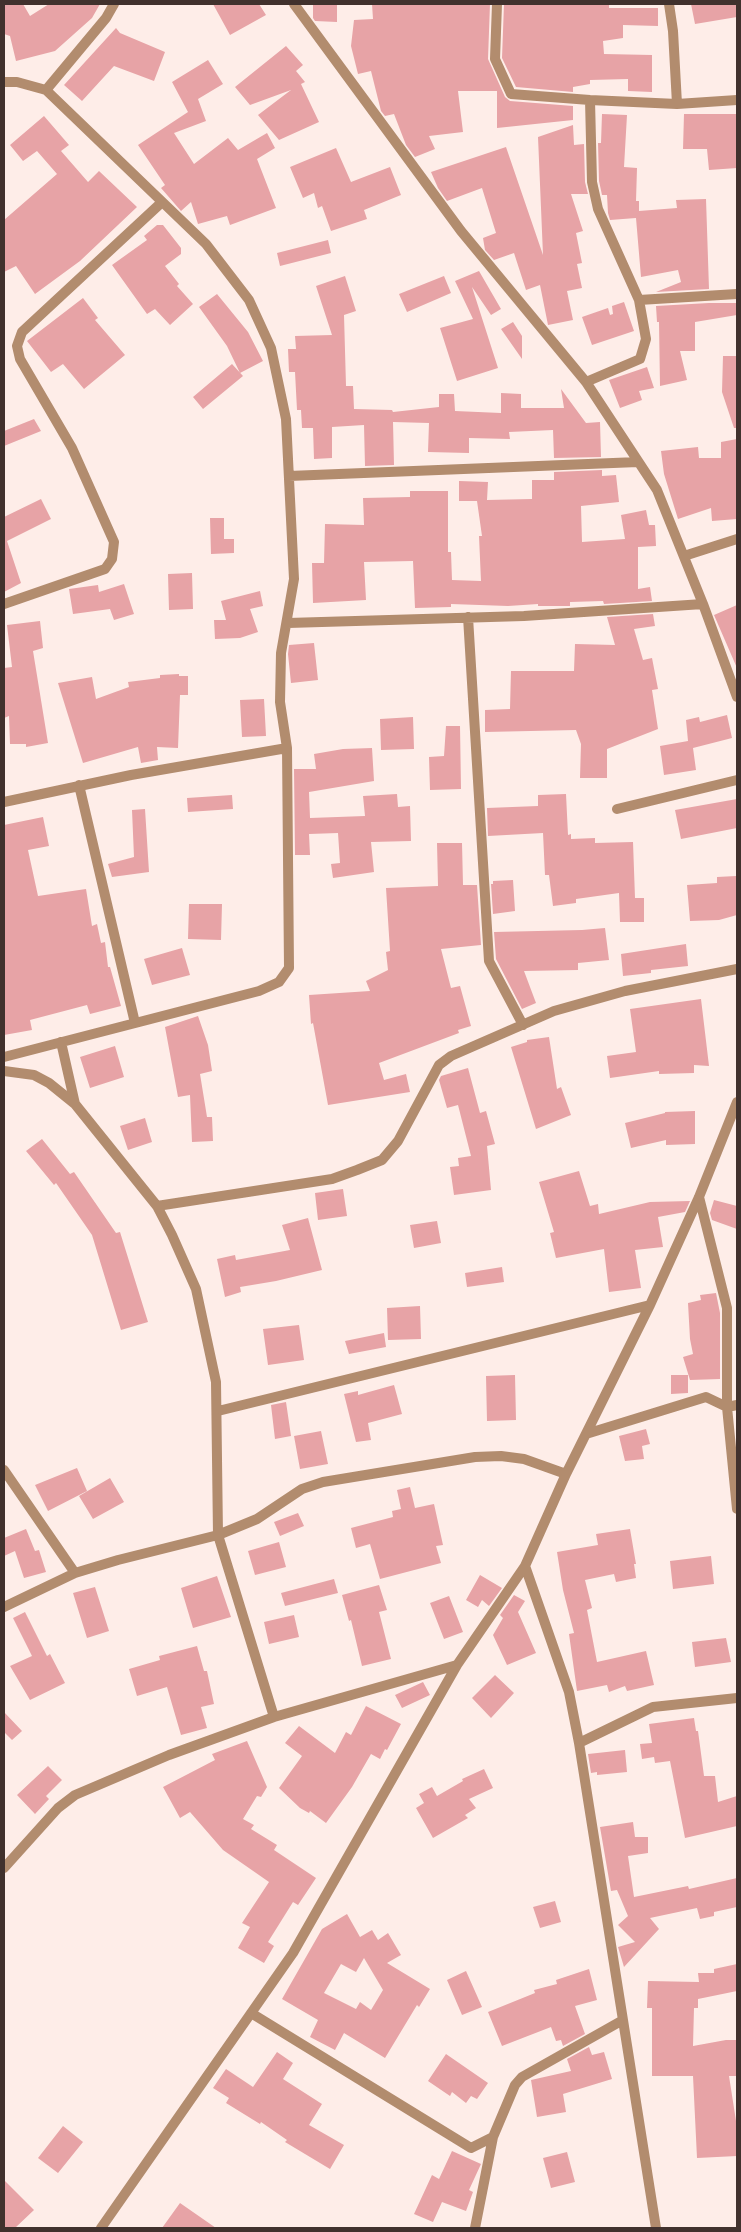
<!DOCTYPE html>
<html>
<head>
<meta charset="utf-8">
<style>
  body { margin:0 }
  #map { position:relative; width:741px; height:2232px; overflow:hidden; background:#feede8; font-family:"DejaVu Sans",sans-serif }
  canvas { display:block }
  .frame { position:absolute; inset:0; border:5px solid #41312d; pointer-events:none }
</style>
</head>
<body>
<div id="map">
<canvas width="741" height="2232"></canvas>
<div class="frame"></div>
</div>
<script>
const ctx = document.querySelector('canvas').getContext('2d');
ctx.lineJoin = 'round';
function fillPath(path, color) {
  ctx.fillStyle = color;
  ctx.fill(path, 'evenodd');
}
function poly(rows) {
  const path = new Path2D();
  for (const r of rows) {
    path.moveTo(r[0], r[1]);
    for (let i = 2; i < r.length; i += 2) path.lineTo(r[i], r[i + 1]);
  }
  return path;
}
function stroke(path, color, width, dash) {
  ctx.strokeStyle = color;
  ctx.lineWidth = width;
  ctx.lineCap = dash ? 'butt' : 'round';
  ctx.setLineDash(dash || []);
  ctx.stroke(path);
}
const building = poly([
  [4,4,23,4,30,16,49,4,100,4,92,18,55,51,16,61,10,36,4,34],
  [213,4,259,4,266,15,230,35],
  [313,4,337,4,337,22,315,21,313,18],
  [372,4,490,4,488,59,505,97,510,101,573,106,573,120,497,128,497,91,458,91,463,132,429,136,435,149,415,157,406,145,394,114,385,116,381,111,371,71,358,74,351,46,354,20,373,19],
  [504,4,609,4,609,8,658,8,658,26,623,25,623,38,603,41,604,54,652,55,652,92,628,91,628,79,590,80,590,84,573,87,573,92,516,87,502,58],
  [691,4,737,4,737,17,695,24],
  [116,28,120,33,165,52,154,81,114,66,82,101,64,85],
  [286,46,303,65,296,71,305,82,301,84,319,122,279,140,258,115,291,90,250,105,235,87],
  [208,60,223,84,198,99,206,121,174,133,194,164,228,138,238,150,267,133,275,148,257,159,276,208,230,225,227,216,198,224,191,202,181,211,161,188,165,185,138,145,188,112,172,82],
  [602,114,627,115,624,167,637,168,636,201,639,201,639,211,677,208,676,200,706,199,709,289,656,292,681,282,678,270,641,277,636,218,610,220,608,213,607,195,602,195,599,181,598,143,601,143],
  [684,114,737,114,737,168,709,170,707,149,683,149],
  [44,116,69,145,61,151,88,182,99,171,137,207,80,261,35,294,16,266,4,272,4,220,57,174,37,151,23,161,10,145],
  [573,125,574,145,584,144,585,182,588,194,571,194,583,231,576,233,582,263,577,264,582,288,567,291,573,320,548,325,540,285,526,290,514,253,494,260,485,250,483,238,496,233,482,188,447,201,438,188,431,172,506,147,543,255,538,137],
  [336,148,351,182,390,167,401,195,364,210,367,219,331,231,322,206,318,208,314,193,303,198,290,167],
  [157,225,163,225,181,248,181,254,165,266,179,284,177,286,193,304,170,325,155,309,147,314,112,265,147,240,144,236],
  [328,240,331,253,280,266,277,253],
  [479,271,501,309,491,315,472,287,498,368,457,381,440,328,473,319,455,281],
  [345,276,356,311,344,315,346,386,353,386,354,409,392,410,393,412,439,407,439,394,454,394,455,411,501,413,501,393,521,394,521,408,564,408,561,389,586,423,600,422,601,457,554,458,553,430,509,432,510,439,469,438,469,453,428,452,429,423,393,422,394,465,365,466,364,425,332,427,332,458,314,459,313,428,302,428,301,410,297,410,295,372,289,372,288,349,296,349,295,336,332,335,316,286],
  [444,276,451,293,407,312,399,294],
  [217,294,248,332,263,361,240,373,227,346,199,307],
  [83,298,98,318,95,320,125,355,84,389,63,364,51,372,27,341],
  [624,302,634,331,592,345,582,317,608,308,610,315,613,314,612,306],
  [709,303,737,303,737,315,695,322,695,351,680,351,687,380,660,386,659,322,657,322,656,306],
  [513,322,522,336,522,359,501,329],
  [723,356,737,356,737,428,734,428,722,392],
  [232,364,243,376,203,409,193,397],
  [647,367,654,388,639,391,642,400,620,408,609,380],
  [34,419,41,431,4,446,4,431],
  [737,439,737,519,712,521,711,508,678,519,664,474,661,451,698,447,699,458,721,458,721,442],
  [602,470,602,476,616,475,619,502,581,506,582,542,625,539,621,515,646,510,649,525,655,525,656,546,638,547,638,589,650,587,652,601,604,604,603,601,570,602,570,606,538,606,538,604,508,606,451,604,451,607,415,608,413,561,364,562,366,600,313,603,312,563,324,563,325,524,364,525,363,498,410,497,410,491,448,491,448,552,451,552,452,580,481,581,479,536,482,536,477,501,459,501,459,481,488,482,487,500,532,499,532,480,554,480,554,472],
  [41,499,51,519,7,541,21,583,4,592,4,517],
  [210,518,224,518,224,539,234,539,234,553,211,554],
  [192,573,193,609,169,610,168,574],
  [124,584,134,614,114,620,110,609,73,614,69,589,98,585,99,592],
  [260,591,263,606,250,609,258,632,240,638,215,639,214,620,226,620,221,601],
  [737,605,737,668,714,615],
  [653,614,655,626,634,629,643,660,652,658,658,689,652,690,658,729,607,749,607,778,580,778,581,744,576,730,485,732,485,710,510,709,511,671,574,671,575,644,615,645,607,617],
  [40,621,43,648,33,651,48,743,26,747,26,744,10,744,9,716,4,718,4,668,12,667,7,625],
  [314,643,318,680,291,683,288,654,289,645],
  [179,674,179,676,188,676,188,695,180,695,178,748,157,747,158,760,141,763,138,747,83,763,58,683,92,677,96,699,129,687,128,682,160,678,160,675],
  [264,699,266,736,242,737,240,700],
  [727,715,732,738,693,748,696,770,664,775,660,746,688,741,686,720,699,717,700,722],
  [413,717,414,749,381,750,380,719],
  [446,726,460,726,461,789,430,790,429,757,444,756],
  [372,748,374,781,309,792,310,818,365,816,363,796,397,794,398,807,410,806,411,841,371,842,374,872,333,878,331,864,340,863,338,833,309,834,310,855,295,855,294,769,316,769,314,754,343,749],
  [566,794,568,835,571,834,571,839,595,838,595,843,633,842,635,898,644,898,644,922,620,922,619,893,576,899,576,903,553,906,549,875,545,875,543,833,488,836,487,808,538,806,538,795],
  [232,795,233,809,188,812,187,798],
  [737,799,737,828,681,839,675,810],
  [145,809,149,872,112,877,108,864,134,857,132,810],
  [43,817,49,846,28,850,38,896,86,889,92,926,97,924,101,943,105,942,108,967,110,967,121,1006,90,1014,87,1005,30,1020,32,1030,4,1035,4,825],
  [437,843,462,843,463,885,477,885,481,945,441,949,451,988,460,986,471,1026,458,1030,459,1033,379,1063,384,1080,406,1074,410,1092,328,1105,313,1023,311,1024,309,995,370,991,366,981,388,970,386,952,390,951,386,888,438,886],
  [736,876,737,915,719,920,690,921,687,885,717,883,717,877],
  [513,880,515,911,493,914,491,884,493,884,493,881],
  [189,904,222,904,221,940,188,939],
  [605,928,609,960,578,963,578,970,524,971,536,1003,522,1009,496,959,494,932,582,930],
  [686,944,688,966,651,970,651,973,623,976,621,954],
  [182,948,190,975,152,985,144,959],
  [701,999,709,1066,694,1065,694,1073,659,1074,659,1071,610,1078,607,1056,636,1052,630,1009],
  [198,1016,208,1045,212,1071,200,1074,207,1117,212,1117,213,1141,192,1142,190,1095,178,1097,165,1027],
  [549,1037,557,1089,561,1087,571,1115,536,1129,511,1047,527,1042,527,1040],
  [115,1046,124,1077,90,1088,80,1057],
  [468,1068,480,1113,486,1111,495,1144,487,1146,491,1190,454,1195,450,1167,459,1166,458,1158,471,1156,458,1105,447,1108,439,1080,441,1076],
  [695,1111,695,1144,666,1145,666,1140,631,1148,625,1123,665,1113,665,1112],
  [145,1118,152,1142,128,1150,120,1126],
  [42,1139,70,1174,74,1172,116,1233,120,1232,148,1322,121,1330,92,1235,56,1183,54,1185,26,1151],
  [579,1171,590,1206,598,1204,599,1214,650,1202,690,1201,685,1212,658,1217,663,1247,635,1250,641,1288,609,1292,604,1249,556,1258,550,1233,554,1232,539,1182],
  [343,1189,347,1216,318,1220,315,1193],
  [714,1200,737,1206,737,1229,712,1220,710,1213],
  [308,1218,322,1270,276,1281,240,1287,241,1292,225,1297,217,1259,235,1255,236,1260,290,1250,282,1225],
  [437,1221,441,1243,414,1248,410,1225],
  [502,1267,504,1282,467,1287,465,1273],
  [716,1293,720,1313,720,1379,690,1380,683,1357,693,1354,690,1339,688,1303,701,1300,700,1295],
  [420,1306,421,1339,388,1340,387,1308],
  [299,1325,304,1360,268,1365,263,1329],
  [384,1333,386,1347,349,1354,345,1341],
  [515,1375,516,1420,487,1421,486,1376],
  [671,1375,688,1375,688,1393,671,1394],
  [394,1385,402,1414,368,1423,371,1440,356,1442,344,1394,358,1391,358,1395],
  [286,1402,291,1436,275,1439,271,1405],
  [646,1429,650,1444,642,1446,644,1459,625,1461,619,1436],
  [321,1431,328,1464,300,1469,294,1436],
  [77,1468,87,1491,48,1511,35,1485],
  [110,1478,124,1502,93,1519,79,1496],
  [410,1487,415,1508,434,1504,443,1545,436,1546,441,1563,380,1579,370,1544,356,1548,351,1528,393,1517,392,1511,401,1509,397,1490],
  [298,1513,304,1526,280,1536,274,1522],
  [26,1529,35,1551,39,1550,46,1572,24,1578,15,1551,4,1556,4,1538],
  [630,1529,636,1564,634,1564,636,1578,616,1582,614,1574,585,1580,592,1608,587,1610,597,1662,646,1651,654,1685,627,1691,625,1686,609,1692,607,1685,577,1691,569,1634,574,1633,563,1590,557,1552,598,1545,596,1534],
  [279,1542,286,1567,255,1575,248,1551],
  [711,1556,714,1584,673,1589,670,1561],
  [480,1575,502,1588,489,1606,482,1600,478,1607,466,1600],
  [217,1576,231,1617,193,1628,181,1588],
  [334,1579,338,1593,285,1606,281,1593],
  [379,1585,387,1610,379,1612,391,1659,362,1666,351,1620,349,1621,342,1595],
  [95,1587,109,1631,87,1638,73,1593],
  [514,1595,525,1601,518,1612,536,1653,507,1665,493,1635,503,1618,500,1615],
  [449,1596,463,1632,444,1639,430,1603],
  [25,1612,47,1656,50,1654,65,1683,30,1700,10,1666,32,1656,13,1618],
  [294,1615,299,1637,269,1644,264,1622],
  [726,1638,731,1662,695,1667,692,1642],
  [197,1646,204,1671,207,1671,214,1704,201,1707,207,1728,181,1735,167,1687,137,1696,129,1669,160,1660,159,1656],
  [495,1675,514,1693,491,1718,472,1698],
  [423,1682,430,1695,402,1708,395,1695],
  [366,1706,401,1724,387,1750,385,1749,380,1759,371,1754,352,1787,326,1823,310,1811,309,1813,300,1808,279,1788,302,1756,285,1743,299,1726,335,1753,346,1732,351,1735],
  [4,1712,22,1731,12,1740,4,1732],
  [694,1718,696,1731,698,1731,704,1776,715,1776,718,1802,737,1796,737,1826,685,1838,670,1761,655,1763,654,1757,642,1759,640,1744,652,1743,649,1724],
  [247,1741,267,1787,261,1797,257,1796,243,1819,254,1825,251,1829,277,1845,274,1850,316,1878,298,1905,293,1902,268,1942,274,1946,264,1963,238,1948,250,1927,242,1923,269,1882,223,1850,190,1812,180,1818,163,1787,215,1760,212,1754],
  [625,1750,627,1772,597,1775,597,1772,591,1773,588,1754],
  [48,1766,62,1780,46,1796,49,1799,35,1814,17,1795],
  [484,1769,493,1788,469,1799,476,1808,465,1815,468,1818,433,1838,416,1808,424,1803,419,1794,432,1787,437,1796,463,1781,462,1779],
  [633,1822,635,1837,648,1837,648,1853,628,1856,634,1897,688,1886,689,1889,737,1878,737,1907,714,1912,714,1916,700,1919,697,1908,650,1918,659,1929,624,1967,618,1947,635,1942,618,1925,628,1916,617,1890,611,1891,600,1827],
  [555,1901,561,1922,540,1928,533,1907],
  [347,1914,360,1937,372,1930,378,1940,388,1933,401,1955,387,1963,430,1989,419,2007,417,2005,385,2058,344,2033,335,2050,310,2037,318,2020,282,1999,322,1929],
  [364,1958,383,1990,371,2010,360,2002,356,2009,324,1993,341,1964,356,1972],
  [737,1964,737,1991,698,1999,698,2008,694,2008,693,2046,726,2040,737,2040,737,2076,729,2076,736,2121,737,2156,697,2158,693,2076,652,2076,652,2008,647,2008,648,1981,699,1982,698,1973,714,1973,714,1969],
  [589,1969,597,2000,575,2006,585,2034,563,2046,561,2040,556,2041,551,2027,502,2046,488,2012,535,1993,534,1990,557,1984,556,1980],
  [466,1971,482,2007,462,2015,447,1980],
  [589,2047,592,2055,604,2052,612,2079,563,2094,566,2112,537,2117,531,2080,571,2071,567,2059],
  [277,2052,293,2063,283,2079,322,2104,309,2125,344,2145,330,2169,285,2142,287,2140,261,2122,260,2124,226,2103,229,2098,213,2088,226,2069,253,2087],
  [446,2054,488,2083,477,2099,471,2096,466,2103,452,2092,450,2096,428,2081],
  [63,2126,83,2142,58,2173,38,2158],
  [452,2151,481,2164,469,2190,473,2192,466,2211,442,2202,433,2222,414,2214,432,2175,439,2179],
  [567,2152,575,2182,551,2188,543,2158],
  [4,2180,34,2210,15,2228,4,2228],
  [180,2203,216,2228,162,2228]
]);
const minor = poly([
  [294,4,461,231,586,382,657,490,703,604,737,697],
  [497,4,495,59,511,94,590,100,677,104,737,100],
  [669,4,673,31,677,104],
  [4,82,17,82,46,90,206,244,249,300,271,348,286,419,294,579,281,653,280,702,287,748,289,968,279,982,259,991,4,1057],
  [46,90,106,18,114,4],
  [639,300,737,294],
  [586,382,640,359,646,339,639,300,598,209,592,182,590,100],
  [289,476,638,462],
  [684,556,737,539],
  [4,604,105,569,112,559,114,542,72,448,20,359,17,346,22,332,161,203],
  [468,617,489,961,523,1025],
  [288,623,524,616,703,604],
  [79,785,135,1023],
  [4,802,131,775,287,748],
  [617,809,737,780],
  [61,1042,75,1104],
  [4,1071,34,1075,49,1083,75,1104,157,1206,172,1235,196,1289,216,1382,218,1535,274,1717],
  [699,1197,727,1308,727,1407,737,1509],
  [157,1206,332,1179,357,1170,382,1160,398,1141,439,1065,451,1056,554,1011,625,991,737,969],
  [218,1411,650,1305],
  [586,1434,706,1397,727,1407,737,1405],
  [4,1470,75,1573],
  [525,1566,569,1692,579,1743,656,2228],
  [4,1607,75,1573,118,1560,218,1535,257,1519,302,1489,323,1482,475,1457,501,1456,524,1459,566,1474],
  [579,1743,653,1707,737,1698],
  [4,1868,58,1808,75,1795,169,1755,274,1717,457,1665],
  [251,2013,471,2148,493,2137],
  [101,2228,293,1953,457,1665,525,1566,566,1474,650,1305,699,1197,737,1102],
  [475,2228,493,2137,515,2085,522,2077,623,2020]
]);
fillPath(building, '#e7a3a6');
stroke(minor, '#b28c6e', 10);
</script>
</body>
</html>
